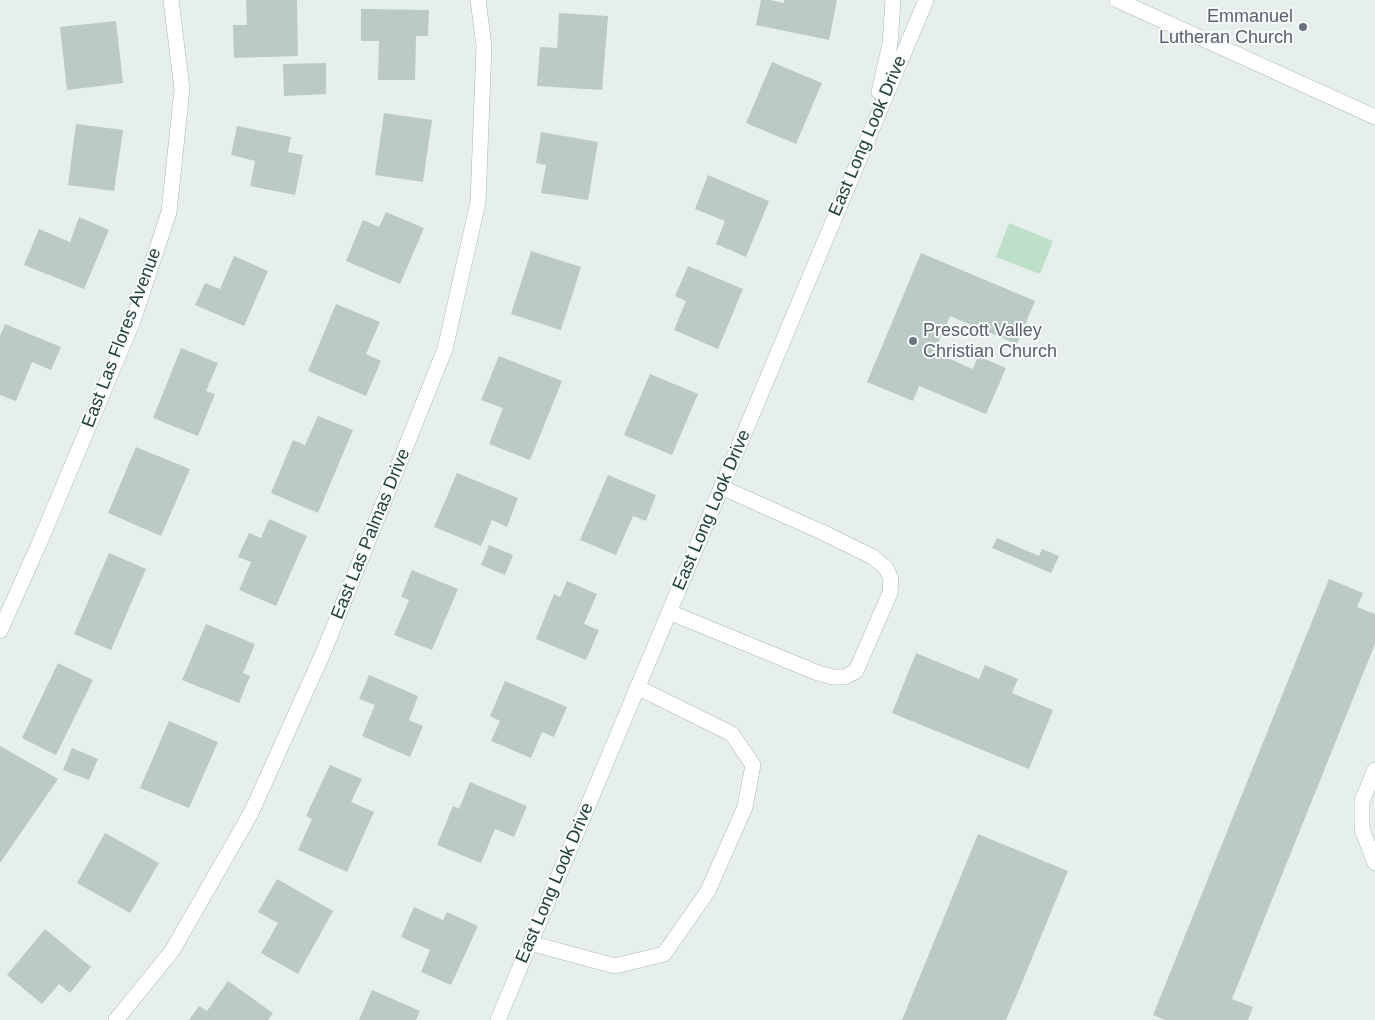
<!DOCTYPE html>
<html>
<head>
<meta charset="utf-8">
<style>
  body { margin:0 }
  canvas { display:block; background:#e6efeb }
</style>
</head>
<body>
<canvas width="1375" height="1020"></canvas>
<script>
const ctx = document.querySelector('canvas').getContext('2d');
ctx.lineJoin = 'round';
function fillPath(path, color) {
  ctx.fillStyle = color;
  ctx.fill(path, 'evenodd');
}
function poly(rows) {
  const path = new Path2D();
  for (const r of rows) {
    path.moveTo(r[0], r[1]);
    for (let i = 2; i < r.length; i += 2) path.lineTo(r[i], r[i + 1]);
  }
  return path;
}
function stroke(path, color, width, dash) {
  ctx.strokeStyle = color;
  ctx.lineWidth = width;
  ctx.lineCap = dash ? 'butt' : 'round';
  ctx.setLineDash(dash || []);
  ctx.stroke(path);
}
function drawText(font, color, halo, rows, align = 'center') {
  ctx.font = font + ' Helvetica,sans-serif';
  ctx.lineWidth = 4;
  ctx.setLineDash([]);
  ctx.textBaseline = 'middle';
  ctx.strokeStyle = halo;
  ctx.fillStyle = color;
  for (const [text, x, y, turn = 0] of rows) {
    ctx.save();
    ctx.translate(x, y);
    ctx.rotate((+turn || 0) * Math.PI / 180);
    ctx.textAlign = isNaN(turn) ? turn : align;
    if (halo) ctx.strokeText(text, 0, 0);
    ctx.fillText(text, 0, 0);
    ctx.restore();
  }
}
const green = poly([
  [1009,223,1053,241,1040,274,996,257]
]);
const building = poly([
  [246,0,297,0,298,56,234,58,233,25,247,25],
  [761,0,770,0,784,3,784,0,837,0,829,40,756,25],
  [361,9,429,10,428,36,416,36,415,80,378,80,379,41,361,41],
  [559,13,608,16,602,90,537,86,540,47,557,48],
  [116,21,123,83,67,90,60,27],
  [772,62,822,83,796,144,746,123],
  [326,63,326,94,284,96,283,64],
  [384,113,432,120,423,182,375,175],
  [76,124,123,130,114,191,68,185],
  [237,126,291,137,288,152,303,155,295,195,250,186,255,161,231,155],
  [541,132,598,142,588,200,541,193,546,165,536,163],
  [708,175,769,201,746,257,716,244,725,221,695,209],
  [386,212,424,228,400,284,346,261,363,220,379,227],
  [79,217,109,230,84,289,24,265,39,229,70,242],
  [531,251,581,267,561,330,511,314],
  [921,253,1035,301,1017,344,950,316,934,352,973,369,978,356,1006,368,986,414,919,386,913,401,867,382],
  [234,256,268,271,244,326,195,305,205,283,220,289],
  [688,266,743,289,718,349,674,330,686,301,675,296],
  [336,304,380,322,366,354,381,361,366,396,308,371],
  [5,324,61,347,51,370,32,362,16,401,0,395,0,336],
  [181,348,218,363,206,391,215,394,198,436,153,418],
  [499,356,562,381,530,460,489,444,503,408,481,400],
  [650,374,698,394,672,455,624,435],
  [318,416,353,430,318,513,271,493,293,440,305,445],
  [136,447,190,469,161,536,108,513],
  [457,473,518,498,507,527,492,520,481,546,434,527],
  [608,475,656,495,646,521,633,516,616,555,580,540],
  [269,519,307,536,276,606,239,590,251,562,238,557,249,533,261,538],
  [997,538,1039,556,1042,549,1059,556,1051,573,992,548],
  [489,545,513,555,505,575,481,565],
  [109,553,146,569,111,650,74,634],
  [412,570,458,589,432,650,394,635,409,600,401,597],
  [1329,579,1363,593,1357,607,1375,614,1375,644,1232,999,1253,1007,1248,1020,1165,1020,1153,1015],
  [567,581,597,594,584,624,599,630,586,660,536,639,554,594,560,597],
  [206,624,255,644,243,673,250,676,239,703,182,680],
  [916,653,979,679,985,665,1018,679,1012,693,1053,710,1029,769,892,713],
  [58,663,93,680,56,755,22,738],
  [369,675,418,696,409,720,423,726,410,757,362,736,375,705,359,699],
  [505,681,567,707,554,737,542,732,531,758,491,741,500,721,490,716],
  [169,721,218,742,189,808,140,788],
  [0,746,58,779,0,863],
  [72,748,98,759,89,780,63,770],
  [330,765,362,779,351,802,374,812,347,872,298,850,312,819,306,816],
  [470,782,527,806,514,837,495,829,481,863,437,845,453,806,459,809],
  [105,833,159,863,130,913,77,883],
  [978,834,1068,871,1023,980,1006,1020,902,1020],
  [277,879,333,911,298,974,261,953,278,923,258,912],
  [414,907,443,920,447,912,478,926,451,985,421,972,430,950,401,937],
  [45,929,91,967,70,993,59,984,42,1004,7,975],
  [228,981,273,1013,268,1020,189,1020,199,1006,207,1011],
  [372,990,420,1011,416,1020,359,1020]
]);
const minor = poly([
  [1117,0,1375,117],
  [879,92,890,44,893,0],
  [669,612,818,673,833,677,845,677,856,671,890,593,891,579,886,568,873,557,824,533,721,487],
  [0,631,39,544,133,321,169,212,182,89,171,0],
  [1375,770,1362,801,1362,829,1375,863],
  [530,943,615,966,664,954,708,891,745,807,753,765,732,734,637,687],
  [116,1020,172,951,251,813,324,651,445,349,478,202,484,46,478,0],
  [498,1020,926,0]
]);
const markers = [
  [1303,27,5,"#6b7280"],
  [913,341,5,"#6b7280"]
];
const worshipNames = [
  ["Emmanuel",1293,17],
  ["Lutheran Church",1293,38],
  ["Prescott Valley",923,331,"left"],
  ["Christian Church",923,352,"left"]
];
const streetNames = [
  ["East Long Look Drive",868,136,-67],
  ["East Las Flores Avenue",122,338,-69],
  ["East Long Look Drive",712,510,-67],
  ["East Las Palmas Drive",371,534,-68],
  ["East Long Look Drive",555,883,-67]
];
fillPath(green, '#bfe0c8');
fillPath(building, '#bbcac4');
stroke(minor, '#a8b8b2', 16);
stroke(minor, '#fff', 15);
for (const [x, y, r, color] of markers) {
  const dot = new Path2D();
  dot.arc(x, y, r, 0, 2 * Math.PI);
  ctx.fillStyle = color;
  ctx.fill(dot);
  stroke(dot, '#f7fbf9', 2);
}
drawText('18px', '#5b616d', '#f7fbf9', worshipNames, 'right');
drawText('18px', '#24423a', '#f7fbf9', streetNames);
</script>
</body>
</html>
